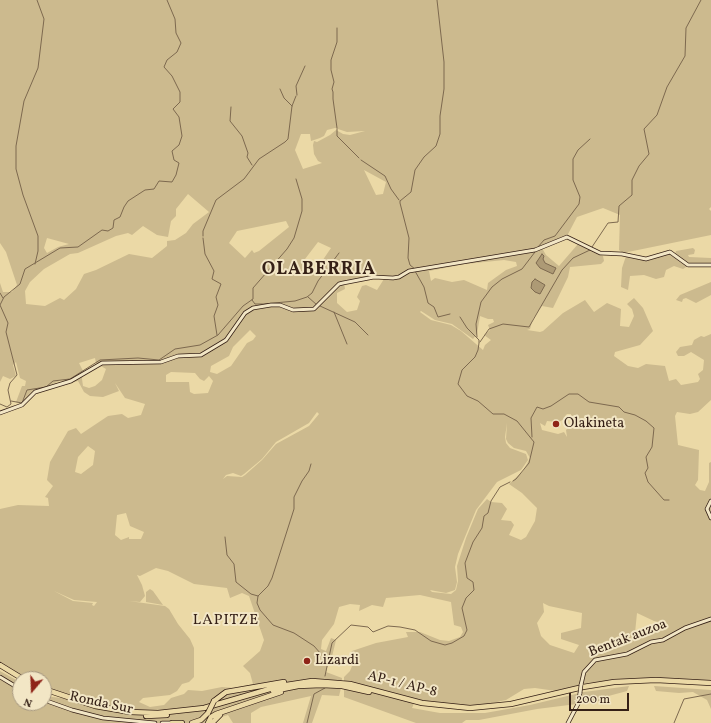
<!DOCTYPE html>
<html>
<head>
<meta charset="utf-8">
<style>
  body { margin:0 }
  #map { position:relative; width:711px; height:723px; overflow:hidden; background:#ebd9a6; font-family:Vollkorn,serif }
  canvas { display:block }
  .north { position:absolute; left:12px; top:671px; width:40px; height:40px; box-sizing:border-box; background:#f2e6c5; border:1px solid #a6977f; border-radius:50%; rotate:199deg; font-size:11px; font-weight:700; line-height:16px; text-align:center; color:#352016 }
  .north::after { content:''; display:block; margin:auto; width:14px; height:18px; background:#8f2418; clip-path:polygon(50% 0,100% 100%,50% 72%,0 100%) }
  .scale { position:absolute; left:569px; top:693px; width:60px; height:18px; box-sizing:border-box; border:2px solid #352016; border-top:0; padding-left:5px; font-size:12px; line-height:14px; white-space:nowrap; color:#352016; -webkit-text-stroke:3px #f2e6c5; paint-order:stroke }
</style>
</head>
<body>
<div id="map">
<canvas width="711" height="723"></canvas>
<div class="north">N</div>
<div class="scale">200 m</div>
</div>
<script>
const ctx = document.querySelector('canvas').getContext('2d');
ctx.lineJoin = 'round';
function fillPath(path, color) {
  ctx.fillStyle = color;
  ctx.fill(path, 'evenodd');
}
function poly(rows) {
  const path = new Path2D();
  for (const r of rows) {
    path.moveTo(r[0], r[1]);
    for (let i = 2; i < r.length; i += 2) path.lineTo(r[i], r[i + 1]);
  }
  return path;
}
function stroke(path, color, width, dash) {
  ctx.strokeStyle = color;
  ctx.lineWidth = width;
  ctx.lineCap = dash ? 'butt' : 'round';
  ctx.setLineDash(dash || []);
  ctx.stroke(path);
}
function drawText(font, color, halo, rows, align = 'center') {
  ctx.font = font + ' Vollkorn,serif';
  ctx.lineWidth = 4;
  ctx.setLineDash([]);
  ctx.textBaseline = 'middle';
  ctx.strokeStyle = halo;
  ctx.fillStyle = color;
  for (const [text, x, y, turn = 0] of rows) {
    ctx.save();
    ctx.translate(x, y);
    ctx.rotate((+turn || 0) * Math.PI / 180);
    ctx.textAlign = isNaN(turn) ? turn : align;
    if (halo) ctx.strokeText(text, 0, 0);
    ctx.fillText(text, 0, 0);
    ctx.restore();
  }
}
const green = poly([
  [0,0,711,0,711,207,709,209,711,211,711,235,623,253,619,250,620,215,603,208,577,217,567,236,559,238,542,248,546,255,559,266,578,244,603,256,604,261,601,264,570,267,568,277,553,308,542,306,533,319,530,329,527,330,540,332,543,331,563,313,585,300,594,312,607,303,621,309,620,326,629,327,634,316,632,309,627,304,634,298,643,308,653,331,640,345,615,352,614,356,628,366,638,368,646,364,665,366,669,381,676,379,681,385,698,382,700,379,698,374,703,370,704,360,691,352,684,356,678,356,676,352,680,347,692,345,694,340,701,336,704,337,711,334,711,400,698,412,690,414,677,412,675,416,678,445,699,450,698,480,695,485,700,490,705,491,709,482,709,463,711,462,711,682,625,679,586,683,556,691,535,688,524,689,506,700,478,706,445,705,416,699,412,708,440,713,485,713,530,705,584,692,629,686,627,691,601,698,601,701,537,709,479,720,466,720,462,723,416,723,344,697,344,677,350,671,352,666,353,663,348,660,352,651,376,643,408,637,406,632,420,632,440,640,449,641,460,637,463,632,461,627,454,625,451,602,420,595,386,598,383,607,372,605,359,611,360,605,350,604,339,607,334,624,322,640,321,649,326,651,331,638,336,640,330,665,328,665,326,672,342,678,341,688,339,696,322,695,312,723,303,723,311,696,261,707,251,713,251,723,233,723,228,715,218,718,215,723,0,723,0,671,20,682,20,703,44,703,44,696,79,700,44,687,44,679,27,679,0,663,0,509,18,505,49,506,48,498,45,497,53,486,47,480,50,462,68,431,76,428,81,434,108,416,122,414,128,418,141,415,145,404,125,398,115,383,119,391,103,397,90,396,84,392,78,381,65,384,62,380,45,387,45,390,33,394,22,405,16,402,22,386,25,386,26,381,20,378,16,362,13,365,16,376,10,379,3,376,0,382,0,283,3,292,12,292,17,285,6,252,0,243],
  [335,128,347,132,365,131,350,135,343,134,336,130,330,135,317,142,314,141,313,145,314,154,318,161,322,163,303,169,295,150,301,134,310,134,311,141,320,138,324,136,327,130],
  [364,170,386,182,383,194,376,195],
  [188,194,209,212,193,224,186,233,175,240,167,241,167,246,152,258,129,254,96,270,84,274,76,289,64,300,60,298,45,306,26,304,25,291,30,282,44,269,70,254,78,253,116,236,128,233,132,235,143,226,157,235,168,237,171,221,176,216,176,209],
  [286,221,289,227,259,251,254,253,252,250,245,258,229,243,237,231],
  [47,238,69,244,58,247,47,253,44,248],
  [318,242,331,248,316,270,302,263],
  [504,260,516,262,517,266,506,270,488,283,487,290,464,280,452,282,435,278,431,281,429,271,465,264],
  [374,276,384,279,377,290,366,285,362,286,357,297,360,301,357,310,347,312,337,303,337,293,345,289,344,282],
  [421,311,435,320,452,324,473,339,477,334,480,316,488,319,493,319,494,322,488,325,490,330,484,335,491,340,485,345,483,350,461,331,451,325,431,320,420,312],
  [250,330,256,336,253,340,247,343,231,366,217,374,210,372,211,366,229,356,233,347],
  [95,358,96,363,106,369,102,380,95,386,89,388,83,386,82,379,83,371,79,363],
  [171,372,195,373,200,379,204,381,209,376,213,381,208,393,194,394,190,392,189,382,166,382,166,375],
  [317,412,319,414,309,426,276,444,262,460,245,475,242,477,227,476,223,479,226,475,233,473,241,476,244,474,262,459,276,442,309,423],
  [567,414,571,414,571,418,580,420,576,427,568,428,566,430,567,437,564,432,558,434,542,430,540,423,545,426,547,421,558,422,565,419,565,416],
  [507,423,506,439,508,443,514,448,526,451,530,458,523,471,509,484,522,493,537,508,535,521,526,537,521,540,509,535,514,525,511,521,501,520,507,509,502,503,491,502,487,499,478,509,466,538,457,566,458,581,456,590,451,594,432,592,430,590,446,593,455,590,457,582,455,567,458,554,476,510,497,482,521,470,528,460,526,454,510,448,506,443,505,437],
  [88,446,95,451,93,465,81,474,75,472,78,457],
  [126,513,130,526,144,532,141,539,129,539,129,537,121,540,115,535,117,515],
  [156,568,168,571,194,584,227,588,230,598,242,593,249,596,264,640,260,651,243,666,250,673,253,684,234,688,222,687,202,691,188,690,184,694,171,698,164,705,150,707,139,702,143,698,170,695,177,691,182,684,189,682,194,677,194,648,190,639,178,624,169,609,165,606,129,601,140,602,145,596,142,585,137,575,140,576],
  [54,591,74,600,97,602,94,606,92,605,93,603,73,601],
  [543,603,549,606,582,613,581,628,561,633,561,639,579,645,574,653,550,645,541,636,537,623,544,612],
  [637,613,654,621,668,624,663,629,650,630,639,635,635,633],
  [693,248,695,250,694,254,688,255,689,257,711,258,711,265,688,266,683,269,674,266,666,270,664,277,656,279,644,275,630,276,628,290,621,287,622,268,626,256,648,261,665,254,675,254,676,251],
  [711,282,711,295,696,303,686,298,683,299,682,302,676,300,680,295],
  [150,589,153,591,163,605,146,602,146,592],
  [654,686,711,690,711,709,707,700,693,692,679,693,656,691]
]);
const water = poly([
  [542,254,544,256,543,259,545,263,556,268,553,274,540,268,536,263,542,254],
  [535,279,545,285,540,294,535,292,531,288,532,282,535,279]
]);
const stream = poly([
  [280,89,284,98,292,106],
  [297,95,296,86,305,66],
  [231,107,230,121,242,136,248,153,247,157,252,165],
  [337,128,333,99,333,92,332,89,334,82,331,70,331,60,337,42,337,28],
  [337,129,337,136,359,158],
  [361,160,385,176,391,189,399,200],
  [203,236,203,231,216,200,244,179,259,159,285,142,288,139,292,106,296,96],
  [203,238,205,254,214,271,212,279,221,284,216,297,218,305,214,316,217,335],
  [538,247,544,240,555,236,579,204,580,197,573,180,573,159,578,150,590,139],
  [592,247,608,223,618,222,619,206,632,195,632,180,639,166,649,154,644,129,657,115,667,87,685,56,686,28,701,0],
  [35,264,38,251,38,236,23,195,16,169,16,146,24,101,38,68,44,19,37,0],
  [415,269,410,265,408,258,409,238,400,203,400,201,411,192,415,170,424,157,436,146,440,134,440,116,444,89,444,62,437,0],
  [415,271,424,287,428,303,434,307,438,317,450,314],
  [0,293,3,298],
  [308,297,317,305],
  [252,300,255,304,264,304,295,301,307,297,312,293,318,281,339,253],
  [320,306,355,322,368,335],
  [334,312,347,344],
  [460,317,467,328,479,340,479,343,478,350,475,357,462,370,458,384,467,396,478,401,493,414,504,414,517,421,534,442,529,463,516,479,513,481],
  [477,337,476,324,481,302,492,287,502,279,522,269,535,252],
  [480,342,489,329,503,324,529,327,562,270,573,258,590,250],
  [11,401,22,403,27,390,46,387,53,381,70,379,100,360,138,358,159,360,175,349,200,345,218,335,243,306,253,299,253,288,287,249,294,238,302,211,302,199,296,179],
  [0,404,7,407,11,404,8,390,10,383,17,375,6,332,8,323,0,305,4,297,20,284,25,269,60,248,78,247,102,230,108,231,113,228,114,220,120,217,124,207,128,201,145,190,154,189,159,181,172,182,176,175,179,163,174,160,172,151,179,145,182,136,179,117,173,109,180,102,180,92,172,76,164,67,167,60,177,52,181,43,176,33,175,19,167,0],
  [532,437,531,418,537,407,543,409,551,406,569,394,578,394,589,402,619,407,624,412,635,415,646,421,654,428,652,447,646,457,648,468,645,473,648,482,664,500,669,500],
  [311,464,309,471,302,481,294,497,294,509,272,578,268,586,258,596,257,603,260,610,273,625,294,633,314,646,321,654],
  [225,537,227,555,234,564,236,582,251,594,258,596],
  [325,676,332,643,351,625,368,627,373,632,388,626,400,627,415,630,431,641,445,645,452,643,464,636,467,630,462,608,466,598,474,590,473,582,467,578,465,563,473,542,482,528,484,516,488,513,491,501,500,487,510,482],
  [307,723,314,694,325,688],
  [674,723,684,699,711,694]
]);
const secondary = poly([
  [0,413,22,405,35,392,71,381,102,363,161,362,178,356,201,355,226,340,245,313,253,308,271,305,280,305,293,310,314,309,339,284,343,283,374,277,393,278,399,277,409,271,535,250,567,237,600,253,622,254,646,259,670,252,688,265,711,265],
  [711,501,707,509,711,518],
  [0,677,20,689],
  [581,685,584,672,595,660,627,654,651,642,663,640,685,628,711,619],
  [44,700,72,710,103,718,155,723],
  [162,723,174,723],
  [568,723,578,704,580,693]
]);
const highway = poly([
  [0,665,23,679],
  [44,689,95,706,130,712,158,713,204,708,280,686,312,681,350,684,422,703,470,708,511,704,583,687,614,682,656,680,711,683],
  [273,691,298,686,322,685,342,686,369,692],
  [214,701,226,692,284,682],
  [146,716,167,715],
  [172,723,182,723],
  [192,723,201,720,208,713],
  [208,723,211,717,216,714,281,692],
  [212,723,220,715]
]);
const secondaryBridge = poly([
  [580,693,581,685]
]);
const highwayBridge = poly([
  [208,713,214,701]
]);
const markers = [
  [556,424,4,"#8f2418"],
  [307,661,4,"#8f2418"]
];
const poiNames = [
  ["Olakineta",564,424],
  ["Lizardi",315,661]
];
const streetNames = [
  ["Bentak auzoa",628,639,-21],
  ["AP-1 / AP-8",402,685,14],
  ["Ronda Sur",101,704,12]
];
const neighbourhoodNames = [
  ["LAPITZE",226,621]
];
const districtNames = [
  ["OLABERRIA",319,271]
];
fillPath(green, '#ccba8e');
fillPath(water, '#ad9a75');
stroke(water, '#7d694f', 1);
stroke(stream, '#7d694f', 1);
stroke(secondary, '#352016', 4.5);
stroke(highway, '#352016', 6);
stroke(secondary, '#f2e6c5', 3);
stroke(highway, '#ebd9a6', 4.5);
stroke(secondaryBridge, '#352016', 4.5, []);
stroke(highwayBridge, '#352016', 6, []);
stroke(secondaryBridge, '#f2e6c5', 3);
stroke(highwayBridge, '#ebd9a6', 4.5);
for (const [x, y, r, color] of markers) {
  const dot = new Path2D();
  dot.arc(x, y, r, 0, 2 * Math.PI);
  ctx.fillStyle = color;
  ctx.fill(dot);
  stroke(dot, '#f2e6c5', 1.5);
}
drawText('14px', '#352016', '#f2e6c5', poiNames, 'left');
drawText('14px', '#352016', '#f2e6c5', streetNames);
ctx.letterSpacing = '1px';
drawText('15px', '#352016', '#f2e6c5', neighbourhoodNames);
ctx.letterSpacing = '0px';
ctx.letterSpacing = '1px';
drawText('bold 18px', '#352016', '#f2e6c5', districtNames);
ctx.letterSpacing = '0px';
</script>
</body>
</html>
